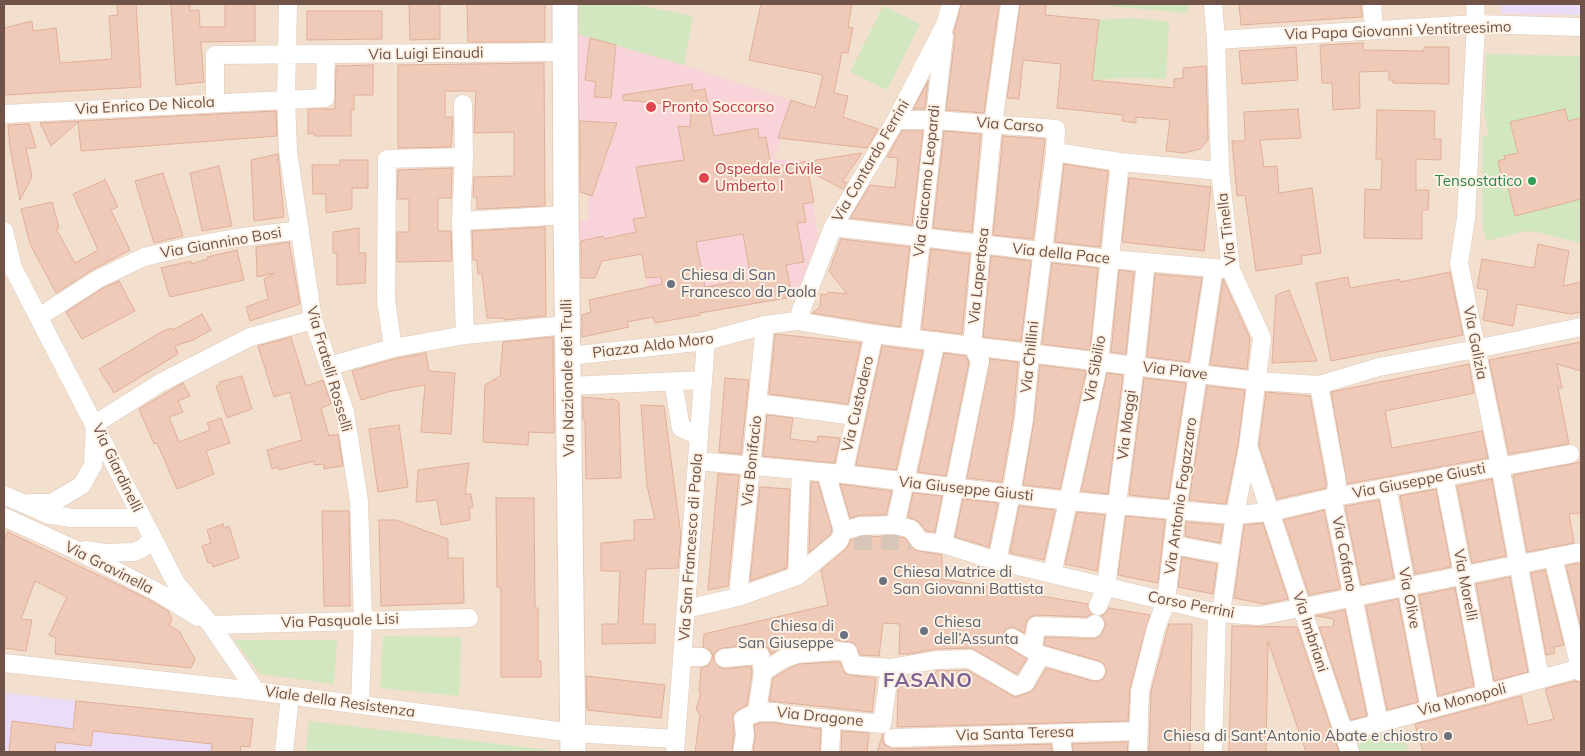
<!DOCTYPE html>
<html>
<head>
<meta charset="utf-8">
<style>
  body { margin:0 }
  #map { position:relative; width:1585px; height:756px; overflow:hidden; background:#fbeedf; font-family:Mulish,sans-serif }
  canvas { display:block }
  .frame { position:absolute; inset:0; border:5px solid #705348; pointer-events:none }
</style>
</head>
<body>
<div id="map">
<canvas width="1585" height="756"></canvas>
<div class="frame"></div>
</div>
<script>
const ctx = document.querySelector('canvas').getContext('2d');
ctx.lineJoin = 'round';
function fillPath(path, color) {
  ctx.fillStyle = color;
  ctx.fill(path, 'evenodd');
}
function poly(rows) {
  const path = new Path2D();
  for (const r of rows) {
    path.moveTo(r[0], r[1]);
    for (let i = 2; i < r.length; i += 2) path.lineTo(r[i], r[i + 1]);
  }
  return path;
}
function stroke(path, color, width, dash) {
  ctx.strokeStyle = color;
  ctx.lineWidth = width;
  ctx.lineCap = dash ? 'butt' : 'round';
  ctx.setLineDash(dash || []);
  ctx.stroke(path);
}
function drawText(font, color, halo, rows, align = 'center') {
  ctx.font = font + ' Mulish,sans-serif';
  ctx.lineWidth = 4;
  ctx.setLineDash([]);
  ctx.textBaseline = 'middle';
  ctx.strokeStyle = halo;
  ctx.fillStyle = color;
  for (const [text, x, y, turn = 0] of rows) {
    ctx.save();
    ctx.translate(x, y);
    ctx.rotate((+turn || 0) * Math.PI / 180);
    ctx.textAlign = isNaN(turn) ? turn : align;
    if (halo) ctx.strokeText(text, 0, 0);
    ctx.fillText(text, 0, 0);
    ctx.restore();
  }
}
const residential = poly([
  [4,4,1581,4,1581,752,4,752]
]);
const education = poly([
  [1501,4,1581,4,1581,15,1501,14],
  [5,693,253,719,250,747,241,746,240,752,4,752]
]);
const medical = poly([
  [577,34,661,58,791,100,778,138,782,138,772,159,806,160,818,237,796,296,700,313,700,315,655,323,642,254,619,258,604,239,578,242,577,222,588,219,588,194,616,123,577,121]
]);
const green = poly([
  [576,4,633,4,693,16,684,65,577,34],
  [1087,4,1189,4,1187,13],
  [883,6,920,24,887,90,850,72],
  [1134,18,1169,22,1166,79,1126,78,1092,80,1099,20],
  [1486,54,1579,56,1581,62,1581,243,1537,232,1526,231,1486,241,1482,225,1482,137,1489,135,1484,112],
  [383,636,461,637,459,696,380,688],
  [234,640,337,640,334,684,260,674],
  [309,721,548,750,548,752,306,752],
  [1402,729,1409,752,1361,752,1357,741]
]);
const building = poly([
  [117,4,136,4,141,87,4,95,4,28,32,21,33,31,56,28,60,63,112,59,109,16,118,15,117,4],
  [171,4,190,4,190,11,199,10,200,27,225,27,225,4,255,4,255,41,201,42,204,82,176,85,171,4],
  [409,4,440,4,440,39,410,40,409,4],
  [467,4,545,4,545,39,544,42,468,42,467,4],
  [761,4,852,4,848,27,853,28,848,53,842,52,834,93,848,96,843,117,878,129,867,148,778,138,791,100,815,108,823,75,749,60,761,4],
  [961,4,999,4,984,113,946,110,955,37,954,32,961,4],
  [1020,4,1046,4,1045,15,1099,20,1092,80,1174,88,1174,79,1183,78,1183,68,1206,66,1208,140,1200,149,1184,153,1166,151,1170,120,1136,117,1136,123,1122,121,1123,115,1057,108,1061,64,1023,60,1019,99,1007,98,1020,4],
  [1239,4,1361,4,1362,17,1241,25,1239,4],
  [307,11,382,11,382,39,307,40,307,11],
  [590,38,616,45,611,98,594,97,596,82,585,80,590,38],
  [1363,43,1363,50,1424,51,1424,47,1449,47,1449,84,1393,83,1393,80,1389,80,1389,71,1359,72,1360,108,1333,110,1332,83,1322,83,1320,45,1363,43],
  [1296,47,1298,80,1242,84,1239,51,1296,47],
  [544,63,545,206,477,209,477,197,473,197,474,177,514,176,514,132,474,133,476,91,445,91,445,117,453,117,451,147,398,148,398,65,544,63],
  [373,65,373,95,354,95,354,110,351,110,351,136,314,136,314,133,308,134,308,109,335,109,336,66,373,65],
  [928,81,925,109,913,109,928,81],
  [692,84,693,91,705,89,714,136,758,128,759,138,766,137,771,167,862,153,842,182,847,182,843,189,808,171,814,202,803,204,806,222,797,223,804,262,786,265,792,297,700,313,700,315,655,323,653,317,627,322,629,327,582,337,582,315,591,312,589,300,662,284,661,277,646,278,642,254,602,261,595,278,581,278,581,241,603,236,604,239,636,232,633,219,646,217,636,167,684,160,678,126,690,127,692,106,623,100,623,95,692,84],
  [743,234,751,279,705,287,696,242,743,234],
  [1298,109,1301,138,1260,140,1264,167,1277,166,1279,193,1312,188,1321,253,1301,256,1302,264,1256,271,1245,195,1237,196,1232,141,1245,141,1244,112,1298,109],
  [1565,109,1568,121,1581,118,1581,199,1515,216,1507,182,1503,183,1498,161,1505,159,1504,156,1518,153,1510,122,1565,109],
  [1377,110,1435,111,1434,139,1441,139,1441,160,1416,159,1416,190,1429,190,1428,210,1422,210,1422,239,1364,238,1365,189,1381,190,1382,159,1376,159,1377,110],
  [276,111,277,136,81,151,78,122,51,146,40,123,276,111],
  [580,121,617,123,592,196,580,192,580,121],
  [29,124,36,148,26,148,32,177,20,200,10,148,8,125,29,124],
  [902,131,923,131,912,225,850,218,870,185,895,188,898,158,887,157,902,131],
  [944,131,981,134,972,232,933,228,944,131],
  [1003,136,1045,139,1033,239,993,235,1003,136],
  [278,154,284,217,254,221,251,160,278,154],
  [340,160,368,160,368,188,352,188,352,209,326,213,326,194,313,194,312,165,340,165,340,160],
  [1064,164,1108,171,1100,247,1055,242,1064,164],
  [219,166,232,226,202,231,190,173,219,166],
  [452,168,451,198,438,198,438,231,451,231,452,261,397,262,397,232,409,232,409,199,397,199,398,170,452,168],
  [163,173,183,236,154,243,135,181,163,173],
  [1129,178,1211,187,1204,251,1122,242,1129,178],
  [105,180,118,207,111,210,130,250,92,270,56,293,30,244,21,209,52,202,59,228,56,229,75,263,98,250,73,194,105,180],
  [545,227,546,316,504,320,504,318,487,318,482,274,478,274,477,260,473,260,472,231,545,227],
  [359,228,359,253,366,253,365,283,337,285,337,253,333,253,333,232,359,228],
  [841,239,910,247,900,327,812,313,820,307,821,294,827,295,828,292,847,294,829,271,841,239],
  [289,242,300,304,250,321,246,307,268,299,264,279,275,273,257,277,256,247,289,242],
  [1538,244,1569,251,1563,286,1581,282,1581,312,1570,314,1517,304,1513,326,1483,320,1488,290,1477,288,1482,259,1534,268,1538,244],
  [931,249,970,254,962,334,922,329,931,249],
  [237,250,244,280,170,297,161,268,191,261,191,264,208,259,207,257,237,250],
  [991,256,1031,261,1021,341,983,337,991,256],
  [1052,263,1098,268,1090,350,1042,344,1052,263],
  [1119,270,1134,272,1126,354,1111,352,1119,270],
  [1450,272,1463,335,1331,361,1316,283,1348,277,1350,288,1400,279,1400,282,1450,272],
  [1155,274,1202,278,1189,362,1147,357,1155,274],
  [1223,279,1250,338,1247,369,1210,365,1223,279],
  [119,281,135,311,82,339,66,312,103,288,119,281],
  [1289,290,1317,361,1272,363,1276,295,1289,290],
  [202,314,211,330,193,340,175,346,178,354,114,393,99,369,163,331,172,328,173,330,202,314],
  [775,334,861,343,848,404,769,394,775,334],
  [291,337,306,386,323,380,331,404,321,408,329,436,338,434,343,466,324,469,324,464,314,465,314,461,279,470,278,467,272,469,267,450,302,440,290,392,274,397,258,346,291,337],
  [553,337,554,433,529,432,528,445,483,442,485,385,500,376,503,342,553,337],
  [1581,342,1581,371,1557,364,1562,388,1558,388,1569,444,1509,454,1489,360,1581,342],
  [882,346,923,351,896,470,856,465,882,346],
  [426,353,429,371,455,373,451,434,421,432,425,385,391,391,361,400,352,371,394,359,426,353],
  [944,353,966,356,969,362,946,476,918,472,944,353],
  [990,359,1018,362,1013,418,1002,482,967,478,990,359],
  [1469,364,1474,393,1385,411,1392,448,1482,431,1488,458,1347,484,1331,392,1469,364],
  [1040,365,1086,371,1060,489,1023,485,1034,421,1040,365],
  [1107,373,1123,375,1108,494,1081,491,1107,373],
  [242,376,252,409,227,418,216,386,220,385,219,382,242,376],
  [725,378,749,380,741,454,719,452,725,378],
  [1144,378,1186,383,1168,499,1129,495,1144,378],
  [183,383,190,396,178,401,183,412,169,417,179,442,210,430,207,423,221,418,230,443,206,451,214,474,177,489,157,443,154,444,139,409,183,383],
  [1207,386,1245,390,1238,445,1226,504,1189,500,1207,386],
  [1266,392,1310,396,1326,482,1326,488,1277,499,1259,445,1266,392],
  [583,397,605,399,606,400,613,399,619,402,621,478,586,479,585,420,583,420,583,397],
  [641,405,664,406,681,536,678,568,647,569,646,570,643,624,655,624,655,643,602,644,602,624,618,624,620,571,601,571,601,543,634,540,634,520,655,519,647,486,641,405],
  [767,415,793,418,790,439,817,442,818,436,840,438,835,463,763,456,767,415],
  [399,425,408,487,378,492,369,429,399,425],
  [1581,462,1581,513,1569,514,1574,543,1527,552,1513,475,1581,462],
  [469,463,465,494,471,494,473,507,469,508,470,520,441,525,437,500,416,502,418,470,469,463],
  [718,474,739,475,728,586,708,590,718,474],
  [1492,479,1506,556,1472,563,1457,486,1492,479],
  [811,482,818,482,832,530,830,535,809,553,811,482],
  [840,484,892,491,886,515,861,515,850,518,840,484],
  [760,487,790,489,787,568,750,581,760,487],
  [1436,489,1451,567,1415,574,1400,496,1436,489],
  [913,493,942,496,935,532,926,531,919,522,908,517,913,493],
  [496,498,534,498,535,608,538,608,538,661,541,661,541,677,501,677,501,588,497,587,496,498],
  [963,499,998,503,989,547,955,537,963,499],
  [1379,500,1394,578,1361,585,1345,506,1379,500],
  [1019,506,1055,510,1044,560,1010,553,1019,506],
  [1324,510,1340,589,1309,595,1284,520,1324,510],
  [322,511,349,511,350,606,324,606,322,511],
  [1077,512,1105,515,1097,571,1065,564,1077,512],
  [1126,516,1165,520,1158,583,1118,575,1126,516],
  [379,520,396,520,448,539,448,558,463,558,464,603,381,606,379,520],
  [1186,522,1223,525,1220,543,1185,536,1186,522],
  [1263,523,1288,599,1264,604,1234,598,1244,525,1263,523],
  [223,524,224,528,229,526,239,558,213,567,211,562,208,563,202,546,211,543,207,530,223,524],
  [8,532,146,598,168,611,172,619,169,626,179,631,195,659,191,668,55,654,56,638,49,635,67,597,35,581,21,619,32,620,26,651,4,648,4,540,8,532],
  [894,536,905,538,915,550,942,555,942,579,1088,604,1088,608,1092,614,1087,617,1036,615,1031,617,1027,620,1024,633,1013,627,1006,629,1001,637,1003,644,1027,659,1017,674,975,650,970,648,936,649,910,654,899,654,900,624,883,623,879,656,860,655,854,643,836,640,796,643,779,649,771,654,768,648,760,644,723,648,718,650,714,654,714,659,719,667,725,669,751,666,752,672,747,705,738,710,733,715,734,735,732,752,695,752,700,715,696,709,701,693,699,692,701,668,708,666,713,657,711,651,703,647,704,634,828,605,821,570,846,549,851,540,863,537,894,536],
  [1182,557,1217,564,1213,594,1178,587,1182,557],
  [1578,563,1579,565,1581,565,1581,628,1566,566,1578,563],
  [1545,570,1564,645,1554,647,1555,653,1546,655,1531,573,1545,570],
  [1510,577,1528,672,1494,681,1476,584,1510,577],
  [1455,588,1474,686,1438,696,1419,595,1455,588],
  [1398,599,1418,702,1387,710,1366,606,1398,599],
  [1109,608,1150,615,1130,688,1128,721,897,727,898,691,901,680,934,681,936,671,967,670,1015,697,1028,693,1034,689,1046,668,1093,681,1098,681,1103,679,1106,674,1106,669,1104,664,1099,661,1044,645,1045,637,1093,639,1098,637,1102,633,1106,624,1101,616,1105,614,1109,608],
  [1345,610,1367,716,1351,720,1319,627,1333,627,1334,619,1316,616,1345,610],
  [1169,624,1192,624,1190,752,1149,752,1151,692,1169,624],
  [1232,626,1297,627,1339,752,1306,752,1268,641,1266,752,1229,752,1232,626],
  [835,662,840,662,845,673,851,675,876,678,872,712,769,701,773,678,788,669,799,664,835,662],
  [586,676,665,685,661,718,587,710,586,676],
  [1575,681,1581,682,1581,752,1423,752,1415,724,1521,696,1528,725,1554,719,1545,689,1575,681],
  [76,701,253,719,250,747,241,746,240,752,211,752,212,744,93,731,91,746,56,742,55,752,9,752,12,721,73,729,76,701],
  [760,723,775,723,821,729,820,752,753,752,755,737,754,725,760,723],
  [842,731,869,733,867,752,841,752,842,731],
  [883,734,884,744,893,749,1051,744,1052,752,877,752,883,734],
  [1128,742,1127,752,1073,752,1072,744,1128,742]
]);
const streetTunnel = poly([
  [854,541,911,541]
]);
const street = poly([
  [288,4,286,99,288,151,313,320,345,412,359,501,363,620,360,705],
  [1213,4,1216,40,1220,171,1231,270,1262,338,1248,447,1235,515,1221,613],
  [1372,4,1374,30],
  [1475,4,1476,24,1466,218,1459,263,1500,466,1540,679],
  [1216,40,1476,24,1581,27],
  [215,103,215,55,565,52],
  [463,104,464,157,461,221,465,335],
  [4,114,325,98,326,55],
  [896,120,934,120,1056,129,1055,152,1120,162,1220,171],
  [461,221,566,215],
  [833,227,1110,259,1225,269],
  [4,231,13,268,176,583,211,625,256,691],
  [39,317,98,279,144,257,191,246,236,238,300,230],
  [797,321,833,227,896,120,945,25,951,4],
  [910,337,944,36],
  [393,348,386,300,387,159,464,157],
  [569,356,706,341,765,325,797,321,874,334,1257,381,1319,385,1379,367,1476,349,1581,327],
  [329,366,393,348,465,335,567,325],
  [673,382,681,428,699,436],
  [1319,385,1337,482,1334,506,1379,723],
  [569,386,703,380],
  [757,403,855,416],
  [95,424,160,383,250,337,313,320],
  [1249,449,1350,752],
  [697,461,843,474,1069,501,1235,515,1270,512,1335,497,1570,454],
  [826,473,843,531],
  [843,474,874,334],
  [1444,476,1486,694],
  [1387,487,1430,709],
  [4,495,47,514,71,518,141,518],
  [29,503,52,503,82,485,93,465,95,424],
  [4,517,74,549,161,594,198,617],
  [895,525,936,341],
  [943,544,980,361,972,345,993,124,1010,4],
  [1173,545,1229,555],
  [85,550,105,553,134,552,143,548,153,538],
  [1553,557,1581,672],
  [997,561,1011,494,1024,419,1030,353,1055,152],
  [1052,574,1099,362,1120,162],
  [797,576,801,470],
  [738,597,765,325],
  [1098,606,1106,587,1135,366,1146,262],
  [686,609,738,597,797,576,839,541,843,531,861,526,895,525,911,529,920,541,943,544,997,561,1217,613,1259,616,1581,552],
  [211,625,469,618],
  [1012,638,1041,655,1096,671],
  [1033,650,1036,626,1093,628,1095,624],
  [682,657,702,657],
  [724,658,760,655,763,672,757,712],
  [4,663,256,691,573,733,676,739],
  [763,672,783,659,797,654,835,651,848,652,852,665,890,668,936,660,970,659,1016,686,1025,683,1041,655],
  [882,724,890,668],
  [1060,733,1063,752],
  [1343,733,1581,668],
  [893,738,1138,731],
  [284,752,290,696],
  [675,752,706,341],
  [742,752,745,735,743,719,757,712,776,712,789,715,882,724],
  [830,752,832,719],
  [1138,752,1140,691,1156,628,1166,601,1177,511,1214,268],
  [1213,752,1217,613]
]);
const secondary = poly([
  [565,4,566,215,573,752]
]);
const markers = [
  [651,107,6,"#e0444e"],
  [704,178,6,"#e0444e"],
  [1532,181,5,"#2e9e5b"],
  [671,284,5,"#6b7280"],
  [883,581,5,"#6b7280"],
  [924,631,5,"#6b7280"],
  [844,635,5,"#6b7280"],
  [1448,736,5,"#6b7280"]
];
const streetNames = [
  ["Via Papa Giovanni Ventitreesimo",1398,31,-2],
  ["Via Luigi Einaudi",426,54,-1],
  ["Via Enrico De Nicola",145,106,-3],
  ["Via Carso",1010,125,4],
  ["Via Contardo Ferrini",871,161,-60],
  ["Via Giacomo Leopardi",927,181,-84],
  ["Via Tinella",1227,229,-97],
  ["Via Giannino Bosi",221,243,-10],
  ["Via della Pace",1061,254,6],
  ["Via Lapertosa",979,276,-84],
  ["Via Galizia",1475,343,79],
  ["Piazza Aldo Moro",653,346,-7],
  ["Via Chillini",1030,357,-84],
  ["Via Fratelli Rosselli",329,369,74],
  ["Via Sibilio",1095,369,-80],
  ["Via Piave",1175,371,7],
  ["Via Nazionale dei Trulli",568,378,-91],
  ["Via Custodero",858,404,-77],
  ["Via Maggi",1127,425,-83],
  ["Via Bonifacio",752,461,-84],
  ["Via Giardinelli",117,468,64],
  ["Via Giuseppe Giusti",1419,481,-11],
  ["Via Giuseppe Giusti",966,489,6],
  ["Via Antonio Fogazzaro",1181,496,-82],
  ["Via San Francesco di Paola",691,547,-86],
  ["Via Cofano",1344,554,79],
  ["Via Gravinella",109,568,27],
  ["Via Morelli",1465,585,79],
  ["Via Olive",1409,598,79],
  ["Corso Perrini",1191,605,11],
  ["Via Pasquale Lisi",340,621,-2],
  ["Via Imbriani",1310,632,72],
  ["Via Monopoli",1462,700,-15],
  ["Viale della Resistenza",340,702,8],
  ["Via Dragone",820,717,6],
  ["Via Santa Teresa",1015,734,-2]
];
const healthNames = [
  ["Pronto Soccorso",662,107],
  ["Ospedale Civile",715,169],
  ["Umberto I",715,186]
];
const leisureNames = [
  ["Tensostatico",1522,181]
];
const worshipNames = [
  ["Chiesa di San",681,275],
  ["Francesco da Paola",681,292],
  ["Chiesa Matrice di",893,572],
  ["San Giovanni Battista",893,589],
  ["Chiesa",934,622],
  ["dell’Assunta",934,639],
  ["Chiesa di",834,626,"right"],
  ["San Giuseppe",834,643,"right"],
  ["Chiesa di Sant'Antonio Abate e chiostro",1438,736,"right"]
];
const districtNames = [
  ["FASANO",928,681]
];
fillPath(residential, '#f2dfce');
fillPath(education, '#ebddf7');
fillPath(medical, '#f8d3da');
fillPath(green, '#d2e7bf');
fillPath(building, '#efcab8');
stroke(building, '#e1af99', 1);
stroke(streetTunnel, '#d8c7b9', 18, [18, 9]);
stroke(street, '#decabc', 19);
stroke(secondary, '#e5ccbc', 27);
stroke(street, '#fff', 18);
stroke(secondary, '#fff', 25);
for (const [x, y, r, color] of markers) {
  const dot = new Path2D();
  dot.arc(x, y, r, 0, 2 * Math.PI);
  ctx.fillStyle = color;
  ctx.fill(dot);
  stroke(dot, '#fef2e5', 2);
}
drawText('15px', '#705348', '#fef2e5', streetNames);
drawText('15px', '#be3a42', '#fef2e5', healthNames, 'left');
drawText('15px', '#27864d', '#fef2e5', leisureNames, 'right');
drawText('15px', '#5b616d', '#fef2e5', worshipNames, 'left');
ctx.letterSpacing = '1px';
drawText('bold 20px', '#806493', '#fef2e5', districtNames);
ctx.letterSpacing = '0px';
</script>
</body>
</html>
